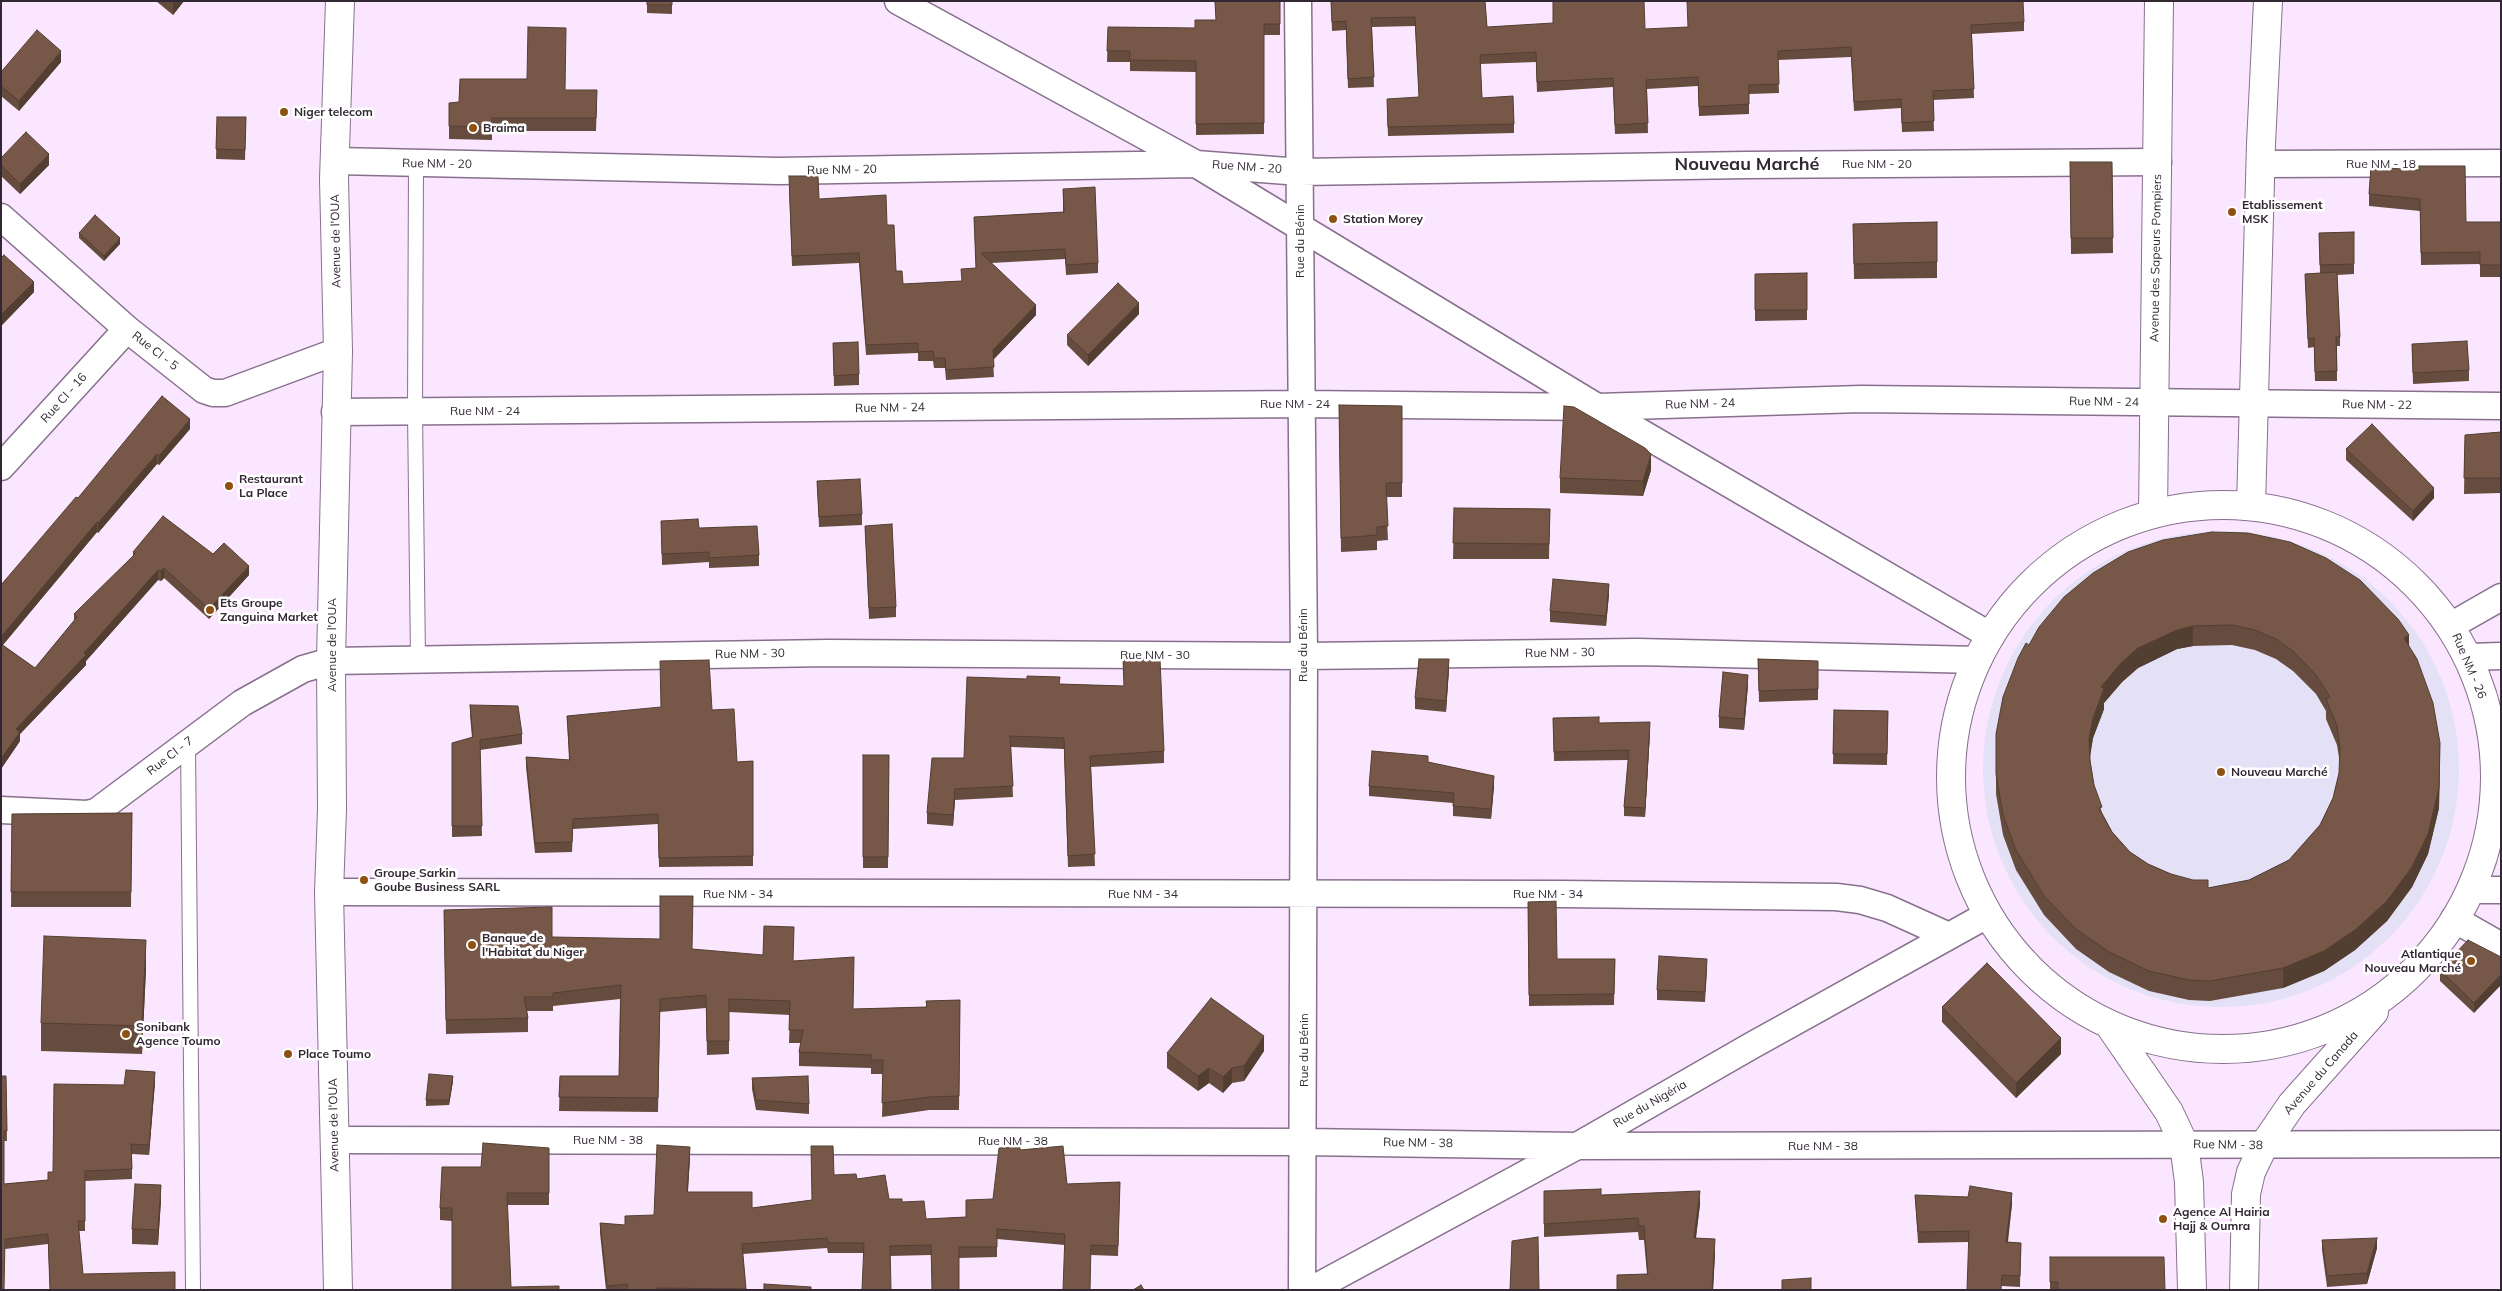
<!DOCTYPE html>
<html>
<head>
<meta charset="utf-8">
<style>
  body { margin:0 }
  #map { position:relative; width:2502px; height:1291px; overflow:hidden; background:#fbe6ff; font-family:Mulish,sans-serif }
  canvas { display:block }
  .frame { position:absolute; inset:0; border:2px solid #322834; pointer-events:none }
</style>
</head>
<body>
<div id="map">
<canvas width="2502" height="1291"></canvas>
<div class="frame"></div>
</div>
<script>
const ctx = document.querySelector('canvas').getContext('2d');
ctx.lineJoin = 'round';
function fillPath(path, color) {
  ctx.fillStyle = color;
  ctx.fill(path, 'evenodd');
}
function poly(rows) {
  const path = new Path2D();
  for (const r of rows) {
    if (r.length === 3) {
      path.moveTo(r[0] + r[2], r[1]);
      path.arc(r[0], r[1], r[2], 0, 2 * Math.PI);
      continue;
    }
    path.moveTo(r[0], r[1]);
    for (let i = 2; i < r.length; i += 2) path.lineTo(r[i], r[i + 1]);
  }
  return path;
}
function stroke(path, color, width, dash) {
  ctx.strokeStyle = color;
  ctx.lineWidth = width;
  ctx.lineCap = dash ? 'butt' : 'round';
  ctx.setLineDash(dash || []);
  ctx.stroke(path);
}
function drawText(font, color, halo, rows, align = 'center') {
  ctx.font = font + ' Mulish,sans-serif';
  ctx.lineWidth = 5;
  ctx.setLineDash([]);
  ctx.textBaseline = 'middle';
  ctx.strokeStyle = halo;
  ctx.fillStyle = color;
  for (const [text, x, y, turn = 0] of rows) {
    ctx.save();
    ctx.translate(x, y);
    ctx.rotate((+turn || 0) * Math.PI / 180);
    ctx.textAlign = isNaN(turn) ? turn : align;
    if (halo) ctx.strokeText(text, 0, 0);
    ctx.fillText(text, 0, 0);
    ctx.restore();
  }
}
const commercial = poly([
  [2221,769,238]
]);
const service = poly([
  [416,163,415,412,418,660],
  [188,743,193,1290]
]);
const minor = poly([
  [898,1,1196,164,1597,407,1991,636],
  [1298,1,1304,656,1302,1290],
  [336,161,778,171,1196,164,1300,172,1747,165,2158,162],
  [2261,164,2501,163],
  [1,217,127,329,204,390,213,393,225,393,338,351],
  [335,412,1301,404,1597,407,1861,399,2501,406],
  [1,467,127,329],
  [2452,625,2501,597],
  [2468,657,2501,656],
  [1,810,87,814,96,812,242,703,303,669,331,661,828,653,1304,656,1638,652,1978,660],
  [2471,890,2501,890],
  [329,892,1562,894,1836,897,1860,900,1887,908,1949,936],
  [2454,919,2501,946],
  [335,1140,1304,1142,1577,1146,2501,1144],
  [1311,1290,1577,1146,1751,1046,1987,915]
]);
const tertiary = poly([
  [2223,777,272],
  [2251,506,2261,144,2268,1],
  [2153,514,2159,1],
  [2110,1026,2169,1112,2184,1144,2189,1182,2192,1290],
  [2244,1290,2246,1194,2251,1172,2264,1145,2292,1104,2374,1012]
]);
const primary = poly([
  [338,1290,329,892,332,809,331,661,338,351,334,179,340,1]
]);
const wall = poly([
  [156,1,184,1,173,15],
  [647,1,672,1,672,14,647,13],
  [1215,1,1280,1,1280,35,1264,35,1264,134,1196,135,1196,72,1130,71,1130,62,1107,62,1108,27,1195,28,1216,20],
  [1331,1,1485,1,1487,27,1645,29,2024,22,2024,31,1972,34,1974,98,1933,100,1934,131,1902,132,1901,108,1854,111,1851,57,1778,60,1779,93,1749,94,1749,114,1699,116,1698,86,1647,89,1648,133,1615,134,1613,87,1537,92,1536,62,1480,64,1482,98,1514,124,1514,133,1388,136,1387,108,1419,97,1415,26,1372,27,1374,87,1348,88,1346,30,1332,31],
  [61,62,19,111,1,96,1,72],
  [565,90,597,102,596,131,492,131,492,140,449,139,449,103],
  [217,117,246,117,245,160,216,159],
  [1,158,49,165,20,194,1,176],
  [2070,162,2112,162,2113,253,2071,254],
  [2371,167,2466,222,2501,222,2501,277,2480,277,2480,264,2421,265,2420,211,2369,206,2369,194],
  [789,186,819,199,887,225,896,271,903,284,961,281,976,268,974,217,1063,212,1063,189,1098,263,1098,273,1066,275,1065,259,991,263,1036,315,993,360,994,377,946,380,945,368,934,368,933,361,918,361,918,353,866,355,859,263,792,266],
  [1937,222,1937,278,1854,279,1853,224],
  [2354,232,2354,274,2337,275,2340,337,2340,346,2337,346,2337,381,2315,381,2314,347,2308,348,2305,274,2320,273,2319,233],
  [79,233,120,244,104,261,79,238],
  [1,258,34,292,2,325,1,324],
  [1807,273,1807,320,1755,321,1755,274],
  [1139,314,1088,366,1067,345,1067,335],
  [833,343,859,374,859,385,834,386],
  [2412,344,2469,370,2469,381,2413,384],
  [1339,405,1402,406,1402,497,1386,497,1388,540,1377,541,1377,550,1341,552],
  [190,429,159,465,157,464,98,533,97,532,3,645,35,668,74,621,74,614,133,556,133,552,213,554,249,575,209,619,164,578,161,581,158,580,86,661,86,665,20,734,20,741,1,769,1,585,78,498],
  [2501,432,2501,493,2464,494,2465,435],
  [2346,449,2434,498,2413,521,2346,460],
  [1651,470,1643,496,1560,493,1560,478],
  [817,481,862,514,862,525,819,527],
  [1454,508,1550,509,1549,559,1453,559],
  [661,521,699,528,759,555,759,566,709,568,709,562,662,565],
  [865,526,896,607,896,617,869,619],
  [2290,542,2409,646,2440,763,2439,808,2428,854,2412,887,2387,921,2355,950,2324,971,2283,988,2210,1001,2189,1000,2149,991,2109,972,2076,949,2044,915,2016,870,2003,835,1996,794,1996,734,2029,645],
  [2232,645,2255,650,2276,659,2293,671,2316,694,2326,711,2326,719,2337,745,2340,764,2339,773,2333,798,2320,825,2289,860,2249,880,2208,888,2171,874,2148,864,2130,852,2112,832,2102,813,2094,785,2090,758,2093,738,2104,709,2104,703,2122,682,2138,668,2177,649,2193,646],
  [1609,594,1606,626,1550,622,1550,611],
  [1123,659,1164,751,1164,763,1091,767,1095,866,1068,867,1064,749,1011,747,1013,797,955,800,953,826,927,824,927,813,964,758,1060,684,1124,686],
  [1758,659,1818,661,1818,700,1759,702],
  [1449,669,1446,712,1415,709,1415,698],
  [1748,685,1744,730,1719,728,1719,717],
  [470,705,522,734,522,744,480,750,482,836,452,837,452,743,472,738,470,715],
  [712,710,737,762,753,761,753,866,659,867,658,824,573,829,572,852,535,853,526,767,526,757,569,760,567,716],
  [1834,710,1888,711,1887,765,1833,764],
  [1553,718,1599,723,1650,732,1645,817,1624,816,1624,807,1628,760,1554,761],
  [863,755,889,755,888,868,863,868],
  [1428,762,1494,786,1491,819,1453,816,1453,803,1369,796,1369,786],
  [132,813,131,907,11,907,12,814],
  [1528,902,1557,959,1615,959,1614,1005,1529,1006],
  [444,910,552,937,692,949,793,961,853,1009,926,1007,926,1001,960,1000,959,1110,929,1110,882,1117,883,1074,871,1074,871,1068,799,1066,799,1052,801,1043,789,1043,790,1015,729,1012,729,1054,707,1055,706,1008,660,1012,658,1112,559,1111,560,1076,619,1076,620,999,553,1006,553,1011,527,1011,528,1018,528,1032,446,1034],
  [2501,957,2474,1013,2440,981,2440,970],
  [146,968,142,1054,41,1051,41,1023],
  [1707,969,1705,1002,1657,1000,1657,990],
  [1942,1007,2061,1054,2016,1098,1942,1022],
  [1264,1051,1244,1081,1232,1083,1223,1093,1209,1083,1198,1091,1167,1068,1167,1053],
  [1,1076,6,1076,7,1141,4,1141,4,1184,48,1180,53,1172,124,1085,155,1082,149,1155,132,1154,132,1179,85,1181,85,1231,79,1231,83,1274,50,1290,48,1244,5,1249],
  [752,1078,809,1104,809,1114,756,1110,752,1089],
  [453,1081,449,1105,426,1106,426,1100],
  [549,1148,549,1205,508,1205,452,1290,452,1221,440,1220,440,1208,481,1167],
  [1020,1150,1067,1184,1120,1182,1118,1256,1091,1255,1065,1245,997,1239,997,1257,959,1258,931,1255,890,1256,863,1253,828,1253,827,1248,743,1254,746,1290,606,1290,600,1233,600,1223,625,1225,654,1215,690,1157,688,1192,752,1208,812,1200,834,1175,857,1179,889,1199,902,1202,926,1219,966,1217,993,1199],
  [1544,1191,1601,1195,1700,1204,1696,1238,1715,1253,1713,1290,1617,1290,1617,1275,1647,1274,1644,1240,1639,1240,1638,1232,1544,1237],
  [1915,1195,2012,1204,2008,1242,2021,1243,2020,1287,2002,1286,1969,1242,1918,1243],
  [161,1200,158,1245,132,1244,132,1229],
  [2322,1240,2377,1248,2367,1284,2327,1287,2322,1250],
  [2050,1257,2165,1290,2050,1290]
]);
const shadedWall = poly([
  [173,1,184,1,173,15],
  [61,51,61,62,19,111,19,101],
  [49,154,49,165,20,194,20,184],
  [120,238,120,244,104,261,104,256],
  [34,282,34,292,2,325,2,314],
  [1139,303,1139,314,1088,366,1088,355],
  [1036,305,1036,315,993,360,993,350],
  [190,419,190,429,159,465,159,456],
  [157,454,157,464,98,533,98,523],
  [1651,454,1651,470,1643,496,1643,481],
  [2434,488,2434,498,2413,521,2413,511],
  [97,522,97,532,1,647,1,637],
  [249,566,249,575,209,619,209,609],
  [164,568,164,578,161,581,161,571],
  [158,570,158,580,86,661,86,665,20,734,20,741,1,769,1,759,16,729],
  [1609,584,1609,594,1606,626,1606,616],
  [2193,626,2193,646,2177,649,2138,668,2122,682,2104,703,2104,709,2093,738,2089,759,2089,739,2093,718,2101,687,2122,662,2138,648,2177,630],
  [2409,635,2409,655,2404,638],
  [1449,659,1449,669,1446,712,1446,701],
  [1748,675,1748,685,1744,730,1744,719],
  [1650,722,1650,732,1645,817,1645,808],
  [2440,743,2439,808,2428,854,2412,887,2387,921,2355,950,2324,971,2283,988,2283,968],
  [1494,776,1494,786,1491,819,1491,809],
  [955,789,955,800,953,826,953,815],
  [146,940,146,968,142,1054,142,1026],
  [2501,974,2501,985,2474,1013,2474,1003],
  [1264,1036,1264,1051,1244,1081,1244,1066],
  [2061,1038,2061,1054,2016,1098,2016,1083],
  [1209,1068,1209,1083,1198,1091,1198,1076],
  [1232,1068,1232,1083,1223,1093,1223,1077],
  [155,1072,155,1082,149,1155,149,1145],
  [453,1076,453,1081,449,1105,449,1100],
  [690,1147,690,1157,687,1202,687,1192],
  [161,1185,161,1200,158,1245,158,1230],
  [1700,1191,1700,1204,1694,1252,1694,1238],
  [2012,1193,2012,1204,2006,1252,2006,1242],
  [2377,1238,2377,1248,2367,1284,2367,1273],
  [1715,1239,1715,1253,1713,1290,1712,1290]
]);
const building = poly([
  [647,1,672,1,672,5,647,5,647,1],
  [1215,1,1280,1,1280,24,1264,24,1264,123,1196,124,1196,61,1130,60,1130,51,1107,51,1108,27,1195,28,1195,20,1216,20,1215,1],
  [1331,1,1485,1,1487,27,1553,23,1553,1,1644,1,1645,29,1688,27,1687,1,2023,1,2024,22,1971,25,1974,89,1933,91,1934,121,1902,123,1901,99,1854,102,1851,47,1778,51,1779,84,1749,85,1749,104,1699,107,1698,77,1646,80,1648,123,1615,125,1613,78,1537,82,1536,52,1480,55,1482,98,1513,96,1514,124,1388,127,1387,99,1419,97,1415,17,1371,18,1374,77,1348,79,1346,21,1332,22,1331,1],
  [528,27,566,28,565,90,597,90,596,118,492,118,492,127,449,126,449,103,459,102,460,79,527,79,528,27],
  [37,30,61,51,19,101,1,86,1,72,37,30],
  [217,117,246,117,245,150,216,149,217,117],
  [26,132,49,154,20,184,1,165,1,158,26,132],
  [2070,162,2112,162,2113,238,2071,238,2070,162],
  [2419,166,2465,166,2466,222,2501,222,2501,265,2480,265,2480,252,2421,253,2420,199,2369,194,2371,167,2419,170,2419,166],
  [789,176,818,176,819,199,886,195,887,225,894,225,896,271,902,271,903,284,962,281,961,269,976,268,974,217,1064,212,1063,189,1095,187,1098,263,1066,265,1065,249,981,253,1036,305,993,350,994,367,946,370,945,358,934,358,933,351,918,352,918,343,866,345,859,253,792,256,789,176],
  [95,215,120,238,104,256,79,233,95,215],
  [1937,222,1937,262,1854,264,1853,224,1937,222],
  [2354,232,2354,264,2320,265,2319,233,2354,232],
  [4,255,34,282,2,314,1,314,1,258,4,255],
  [2337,272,2340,337,2336,337,2337,371,2315,372,2314,338,2308,339,2305,274,2337,272],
  [1807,273,1807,310,1755,310,1755,274,1807,273],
  [1118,283,1139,303,1088,355,1067,335,1118,283],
  [2467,341,2469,370,2413,373,2412,344,2467,341],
  [858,342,859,374,834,376,833,343,858,342],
  [162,396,190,419,159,456,157,454,98,523,97,522,1,637,1,585,76,497,78,498,162,396],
  [1339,405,1402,406,1402,483,1386,483,1388,526,1377,527,1377,535,1341,538,1339,405],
  [1564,406,1574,407,1645,448,1651,454,1643,481,1560,478,1564,406],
  [2372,424,2434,488,2413,511,2346,449,2372,424],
  [2501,432,2501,478,2464,478,2465,435,2501,432],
  [860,479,862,514,819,517,817,481,860,479],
  [1454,508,1550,509,1549,544,1453,543,1454,508],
  [163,516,213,554,224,543,249,566,209,609,164,568,161,571,158,570,84,653,86,655,16,729,20,732,1,759,1,644,35,668,77,617,74,614,135,554,133,552,163,516],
  [698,519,699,528,757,526,759,555,709,558,709,552,662,554,661,521,698,519],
  [892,524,896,607,869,608,865,526,892,524],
  [2212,532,2248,533,2290,542,2326,558,2360,580,2398,619,2409,635,2404,638,2417,659,2433,703,2440,743,2439,788,2428,834,2412,867,2387,901,2355,930,2324,951,2283,968,2210,981,2189,980,2149,971,2109,952,2076,929,2044,896,2016,850,2003,815,1996,774,1996,734,2003,697,2018,658,2026,643,2029,645,2039,627,2064,597,2093,573,2128,552,2163,540,2212,532],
  [2232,625,2255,630,2276,639,2293,651,2316,675,2330,697,2326,699,2337,726,2340,747,2339,773,2333,798,2320,825,2289,860,2249,880,2208,888,2208,880,2193,880,2171,874,2148,864,2130,852,2112,832,2099,808,2102,807,2094,785,2090,761,2089,739,2093,718,2104,689,2101,687,2122,662,2138,648,2177,630,2193,626,2232,625],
  [1553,579,1609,584,1606,616,1550,611,1553,579],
  [1123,659,1160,659,1164,751,1090,756,1095,854,1068,856,1064,738,1010,736,1013,786,955,789,953,815,927,813,932,758,964,758,967,677,1027,679,1027,676,1060,677,1059,684,1124,686,1123,659],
  [1419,659,1449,659,1446,701,1415,698,1419,659],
  [1758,659,1818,661,1818,689,1759,691,1758,659],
  [709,660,712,710,734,709,737,762,753,761,753,856,659,858,658,814,573,819,572,842,535,843,526,757,570,760,567,716,661,707,660,661,709,660],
  [1723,672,1748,675,1744,719,1719,717,1723,672],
  [470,705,518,706,522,734,480,740,482,826,452,826,452,743,473,737,470,705],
  [1834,710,1888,711,1887,754,1833,754,1834,710],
  [1599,717,1599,723,1650,722,1645,808,1624,807,1629,750,1554,752,1553,718,1599,717],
  [1372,751,1428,756,1428,762,1494,776,1491,809,1453,806,1454,793,1369,786,1372,751],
  [863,755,889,755,888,857,863,857,863,755],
  [132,813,131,892,11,892,12,814,132,813],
  [660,896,693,896,692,949,763,955,764,926,794,927,793,961,854,957,853,1009,927,1007,926,1001,960,1000,959,1096,929,1097,882,1103,883,1060,871,1060,871,1055,799,1052,803,1030,789,1030,790,1001,729,999,729,1041,707,1041,706,995,660,999,658,1098,559,1097,560,1076,619,1076,621,985,553,993,553,997,524,997,528,1018,446,1020,444,910,552,907,552,937,660,939,660,896],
  [1556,901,1557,959,1615,959,1614,994,1529,995,1528,902,1556,901],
  [44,936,146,940,142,1026,41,1023,44,936],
  [2468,940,2501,957,2501,974,2474,1003,2440,970,2468,940],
  [1659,956,1707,959,1705,992,1657,990,1659,956],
  [1987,963,2061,1038,2016,1083,1942,1007,1987,963],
  [1211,998,1264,1036,1244,1066,1232,1068,1223,1077,1209,1068,1198,1076,1167,1053,1211,998],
  [126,1070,155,1072,149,1145,131,1144,132,1169,85,1171,85,1221,78,1221,83,1274,175,1272,175,1290,50,1290,48,1234,5,1239,4,1290,1,1290,1,1076,6,1076,7,1131,4,1131,4,1184,48,1180,48,1172,53,1172,54,1084,124,1085,126,1070],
  [429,1074,453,1076,449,1100,426,1100,429,1074],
  [808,1076,809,1104,756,1100,752,1078,808,1076],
  [483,1143,549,1148,549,1193,507,1193,511,1287,559,1286,559,1290,452,1290,452,1208,440,1208,442,1167,481,1167,483,1143],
  [657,1145,690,1147,687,1192,752,1192,752,1208,812,1200,811,1146,833,1146,834,1175,856,1174,857,1179,885,1175,889,1199,902,1199,902,1202,924,1201,926,1219,966,1217,966,1200,993,1199,999,1148,1020,1147,1020,1150,1063,1146,1067,1184,1120,1182,1118,1246,1091,1245,1090,1290,1063,1290,1065,1234,997,1229,997,1247,959,1247,959,1290,932,1290,931,1245,890,1246,891,1290,862,1290,864,1243,828,1243,827,1238,742,1244,746,1289,657,1288,657,1290,628,1290,627,1284,607,1286,600,1223,625,1225,625,1216,654,1215,657,1145],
  [135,1184,161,1185,158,1230,132,1229,135,1184],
  [1970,1186,2012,1193,2006,1242,2021,1243,2020,1276,2002,1275,2001,1290,1967,1290,1969,1231,1918,1232,1915,1195,1968,1197,1970,1186],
  [1601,1189,1601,1195,1700,1191,1694,1238,1715,1239,1712,1290,1617,1290,1617,1275,1648,1274,1644,1226,1639,1226,1638,1218,1544,1224,1544,1191,1601,1189],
  [1538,1237,1539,1290,1510,1290,1512,1241,1538,1237],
  [2377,1238,2367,1273,2327,1276,2322,1240,2377,1238],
  [2050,1257,2164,1257,2165,1290,2058,1290,2058,1282,2050,1282,2050,1257],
  [1811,1278,1811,1290,1782,1290,1782,1280,1811,1278],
  [764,1284,811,1287,811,1290,764,1290,764,1284],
  [1141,1285,1144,1290,1133,1290,1141,1285]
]);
const markers = [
  [284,112,5,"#8d5111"],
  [473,128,5,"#8d5111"],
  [2232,212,5,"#8d5111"],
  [1333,219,5,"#8d5111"],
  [229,486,5,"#8d5111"],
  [210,610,5,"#8d5111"],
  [2221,772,5,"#8d5111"],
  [364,880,5,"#8d5111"],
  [472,945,5,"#8d5111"],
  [2471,961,5,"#8d5111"],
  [126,1034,5,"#8d5111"],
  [288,1054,5,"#8d5111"],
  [2163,1219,5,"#8d5111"]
];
const poiNames = [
  ["Niger telecom",294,112],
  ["Braima",483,128],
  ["Etablissement",2242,205],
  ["MSK",2242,219],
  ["Station Morey",1343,219],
  ["Restaurant",239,479],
  ["La Place",239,493],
  ["Ets Groupe",220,603],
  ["Zanguina Market",220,617],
  ["Nouveau Marché",2231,772],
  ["Groupe Sarkin",374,873],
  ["Goube Business SARL",374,887],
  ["Banque de",482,938],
  ["l'Habitat du Niger",482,952],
  ["Atlantique",2461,954,"right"],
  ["Nouveau Marché",2461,968,"right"],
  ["Sonibank",136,1027],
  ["Agence Toumo",136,1041],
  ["Place Toumo",298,1054],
  ["Agence Al Hairia",2173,1212],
  ["Hajj & Oumra",2173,1226]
];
const streetNames = [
  ["Rue NM - 20",437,164,1],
  ["Rue NM - 20",1877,164],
  ["Rue NM - 18",2381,164],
  ["Rue NM - 20",1247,167,4],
  ["Rue NM - 20",842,170,-1],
  ["Avenue de l'OUA",336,241,-91],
  ["Rue du Bénin",1300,241,-90],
  ["Avenue des Sapeurs Pompiers",2156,258,-89],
  ["Rue CI - 5",155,351,38],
  ["Rue CI - 16",64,398,-48],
  ["Rue NM - 24",2104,402,1],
  ["Rue NM - 24",1295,404],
  ["Rue NM - 24",1700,404,-2],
  ["Rue NM - 22",2377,405,1],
  ["Rue NM - 24",890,408,-1],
  ["Rue NM - 24",485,411],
  ["Avenue de l'OUA",332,645,-90],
  ["Rue du Bénin",1303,645,-90],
  ["Rue NM - 30",1560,653,-1],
  ["Rue NM - 30",750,654,-1],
  ["Rue NM - 30",1155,655],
  ["Rue NM - 26",2469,666,67],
  ["Rue CI - 7",170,756,-38],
  ["Rue NM - 34",738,894],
  ["Rue NM - 34",1143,894],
  ["Rue NM - 34",1548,894],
  ["Rue du Bénin",1304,1050,-90],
  ["Avenue du Canada",2321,1073,-49],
  ["Rue du Nigéria",1650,1104,-30],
  ["Avenue de l'OUA",334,1125,-91],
  ["Rue NM - 38",608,1140],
  ["Rue NM - 38",1013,1141],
  ["Rue NM - 38",1418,1143,1],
  ["Rue NM - 38",2228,1145,1],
  ["Rue NM - 38",1823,1146]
];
const districtNames = [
  ["Nouveau Marché",1747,165]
];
fillPath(commercial, '#e4e1f7');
stroke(service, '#87708c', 16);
stroke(minor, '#87708c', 29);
stroke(tertiary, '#87708c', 30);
stroke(primary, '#87708c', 30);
stroke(service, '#fff', 14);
stroke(minor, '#fff', 26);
stroke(tertiary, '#fff', 28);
stroke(primary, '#fff', 28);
fillPath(wall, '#664c3e');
fillPath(shadedWall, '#533e32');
fillPath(building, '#775848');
stroke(building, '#533e32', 1);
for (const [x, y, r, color] of markers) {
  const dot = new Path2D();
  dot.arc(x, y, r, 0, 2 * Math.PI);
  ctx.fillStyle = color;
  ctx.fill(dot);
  stroke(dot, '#fff', 2);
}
drawText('bold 12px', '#322834', '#fff', poiNames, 'left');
drawText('12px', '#322834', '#fff', streetNames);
drawText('bold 18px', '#322834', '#fff', districtNames);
</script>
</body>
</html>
